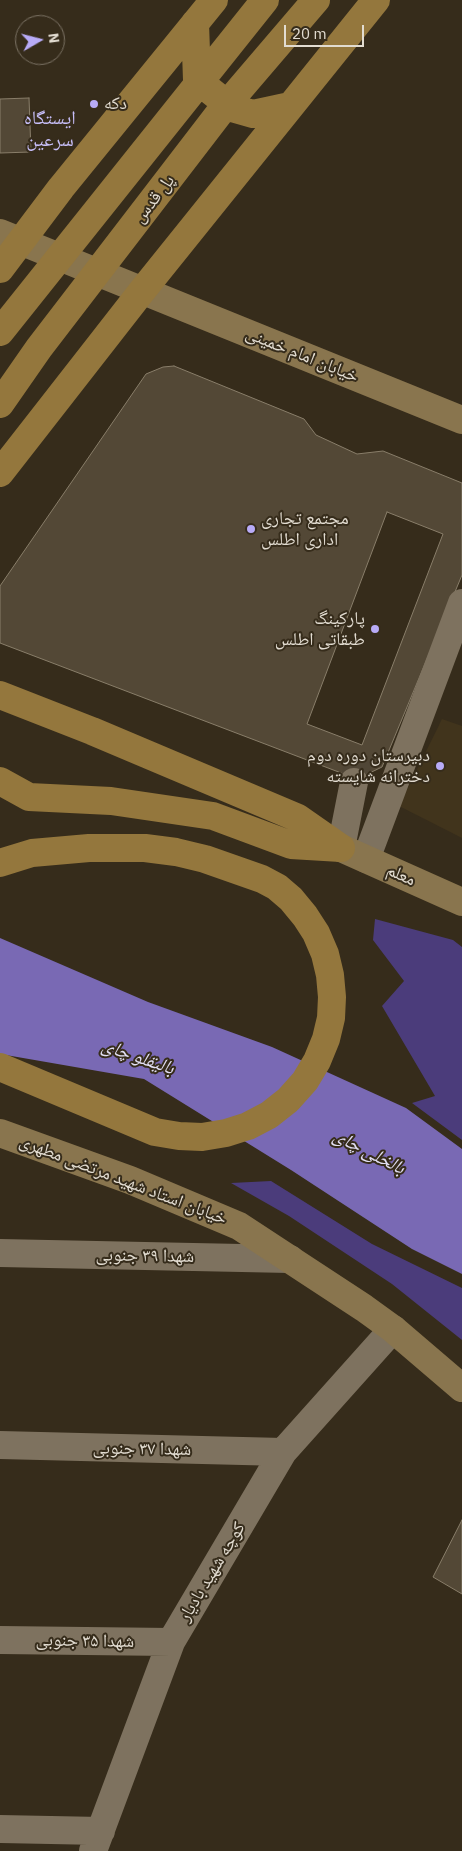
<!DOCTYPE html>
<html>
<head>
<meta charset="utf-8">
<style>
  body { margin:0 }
  #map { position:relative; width:462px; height:1851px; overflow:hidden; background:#362c1b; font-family:"IBM Plex Sans",sans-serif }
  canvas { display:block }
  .north { position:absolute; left:15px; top:15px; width:50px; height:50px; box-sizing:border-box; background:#362c1b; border:1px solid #7b7264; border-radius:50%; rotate:82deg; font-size:14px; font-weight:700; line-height:20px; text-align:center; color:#e2dcd1 }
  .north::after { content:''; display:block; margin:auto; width:18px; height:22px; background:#b8abf7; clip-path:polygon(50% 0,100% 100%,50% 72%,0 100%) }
  .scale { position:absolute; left:284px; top:25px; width:80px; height:22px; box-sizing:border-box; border:2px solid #e2dcd1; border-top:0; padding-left:6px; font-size:15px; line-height:18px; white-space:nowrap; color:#e2dcd1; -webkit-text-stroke:4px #362c1b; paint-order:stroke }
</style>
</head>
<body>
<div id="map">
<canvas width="462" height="1851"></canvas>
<div class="north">N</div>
<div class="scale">20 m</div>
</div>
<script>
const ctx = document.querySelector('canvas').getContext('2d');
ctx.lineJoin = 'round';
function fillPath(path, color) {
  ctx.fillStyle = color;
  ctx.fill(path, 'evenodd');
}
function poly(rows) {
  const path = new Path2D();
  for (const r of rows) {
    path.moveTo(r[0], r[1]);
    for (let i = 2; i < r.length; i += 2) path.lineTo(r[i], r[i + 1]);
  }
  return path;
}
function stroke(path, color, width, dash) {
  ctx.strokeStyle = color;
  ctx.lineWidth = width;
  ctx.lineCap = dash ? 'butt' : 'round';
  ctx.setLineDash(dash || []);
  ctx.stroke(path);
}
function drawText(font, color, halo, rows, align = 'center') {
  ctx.font = font + ' "IBM Plex Sans","Noto Naskh Arabic",sans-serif';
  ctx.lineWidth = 4;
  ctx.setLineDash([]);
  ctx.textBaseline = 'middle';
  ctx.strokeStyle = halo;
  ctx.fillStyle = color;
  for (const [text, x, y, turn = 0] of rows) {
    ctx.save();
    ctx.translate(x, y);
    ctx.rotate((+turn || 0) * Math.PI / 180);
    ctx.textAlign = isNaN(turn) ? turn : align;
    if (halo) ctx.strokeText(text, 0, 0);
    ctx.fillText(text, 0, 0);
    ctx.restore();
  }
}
const built = poly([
  [442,719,462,726,462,838,399,806]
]);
const green = poly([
  [375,919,453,940,462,947,462,1140,412,1103,435,1096,382,1006,404,981,373,940],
  [271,1181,372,1244,462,1288,462,1340,392,1284,289,1216,231,1183]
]);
const water = poly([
  [0,938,148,1002,272,1047,406,1108,462,1149,462,1274,412,1249,291,1170,144,1079,0,1054]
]);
const building = poly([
  [29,98,31,152,0,153,0,99,29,98],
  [174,366,304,419,316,435,357,454,383,451,462,483,462,575,382,767,357,779,0,643,0,586,146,374,163,367,174,366],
  [387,512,443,534,362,745,307,724,387,512],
  [462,1520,462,1594,433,1577,462,1520]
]);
const minorTunnel = poly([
  [354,782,362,745]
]);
const minor = poly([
  [341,848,354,782],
  [366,859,462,603],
  [0,1253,290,1259],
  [0,1445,283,1452],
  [0,1640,171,1642],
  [0,1829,101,1831],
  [93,1851,171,1642,283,1452,393,1329]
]);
const secondary = poly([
  [0,233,462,420],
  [341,848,462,902],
  [0,1133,130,1180,239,1226,364,1308,393,1329,462,1388]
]);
const primary = poly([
  [195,23,197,80,232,108,253,114,290,106],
  [0,269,61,188,214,0],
  [0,332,265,0],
  [0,404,39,348,221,111,316,0],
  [0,473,142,291,376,0],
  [0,695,92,731,298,818,341,848],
  [0,781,29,797,111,801,213,816,291,845,341,848],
  [0,863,32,853,89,848,145,848,176,852,205,859,262,879,277,887,291,899,305,916,316,933,325,954,330,975,332,997,331,1018,326,1039,317,1061,305,1081,288,1100,269,1115,248,1126,226,1133,202,1137,179,1136,155,1132,0,1067]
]);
const markers = [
  [94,104,5,"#b8abf7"],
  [251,529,5,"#b8abf7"],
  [375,629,5,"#b8abf7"],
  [440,766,5,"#b8abf7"]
];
const poiNames = [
  ["دکه",104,104],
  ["مجتمع تجاری",261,519],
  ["اداری اطلس",261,540],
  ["پارکینگ",365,619,"right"],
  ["طبقاتی اطلس",365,640,"right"],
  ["دبیرستان دوره دوم",430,756,"right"],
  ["دخترانه شایسته",430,777,"right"]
];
const streetNames = [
  ["پل قدس",154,199,-52],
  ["خیابان امام خمینی",302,355,22],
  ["معلم",401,875,24],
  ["خیابان استاد شهید مرتضی مطهری",123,1180,21],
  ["شهدا ۳۹ جنوبی",145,1256,1],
  ["شهدا ۳۷ جنوبی",142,1449,1],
  ["کوچه شهید بادیار",212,1572,-59],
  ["شهدا ۳۵ جنوبی",85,1641,1]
];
const neighbourhoodNames = [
  ["ایستگاه",50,119],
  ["سرعین",50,141]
];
const waterNames = [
  ["بالیقلو چای",138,1057,19],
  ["بالخلی چای",369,1152,27]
];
fillPath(built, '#41341c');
fillPath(green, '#4b3c7b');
fillPath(water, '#7969b4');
fillPath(building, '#534836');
stroke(building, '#897e6a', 1);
stroke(minorTunnel, '#504636', 28, [28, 14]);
stroke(minor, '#7e725f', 28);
stroke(secondary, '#89754e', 28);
stroke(primary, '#94773d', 28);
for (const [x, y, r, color] of markers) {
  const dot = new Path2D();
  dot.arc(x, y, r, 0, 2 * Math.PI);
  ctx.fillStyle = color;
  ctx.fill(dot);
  stroke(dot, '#362c1b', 2);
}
drawText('18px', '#e2dcd1', '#362c1b', poiNames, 'left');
drawText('18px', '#e2dcd1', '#362c1b', streetNames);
drawText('19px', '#c7bef8', '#362c1b', neighbourhoodNames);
drawText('italic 19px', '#e1def3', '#362c1b', waterNames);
</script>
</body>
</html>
